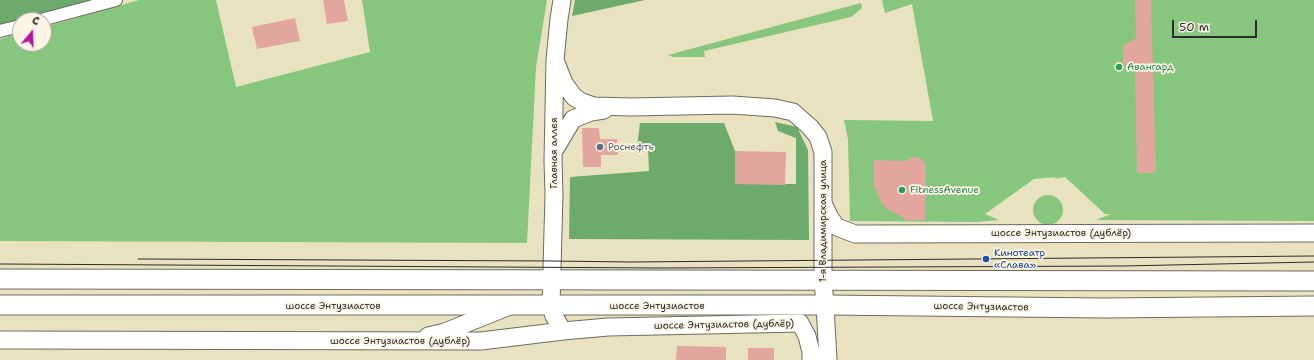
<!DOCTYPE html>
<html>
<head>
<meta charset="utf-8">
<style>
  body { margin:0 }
  #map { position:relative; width:1314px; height:360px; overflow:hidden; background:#e9e2c0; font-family:"Shantell Sans",sans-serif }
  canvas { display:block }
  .north { position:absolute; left:12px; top:12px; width:40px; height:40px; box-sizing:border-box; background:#fcf5e5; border:1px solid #a8a49b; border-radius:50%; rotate:19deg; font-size:11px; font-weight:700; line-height:16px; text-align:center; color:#2b2b2b }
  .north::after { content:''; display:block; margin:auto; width:14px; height:18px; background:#b5179e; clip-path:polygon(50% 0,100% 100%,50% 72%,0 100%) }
  .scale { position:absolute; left:1172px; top:20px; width:85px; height:18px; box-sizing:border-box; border:2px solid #2b2b2b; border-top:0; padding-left:5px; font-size:12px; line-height:14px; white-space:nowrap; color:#2b2b2b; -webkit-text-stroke:3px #fcf5e5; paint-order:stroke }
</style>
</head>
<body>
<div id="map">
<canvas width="1314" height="360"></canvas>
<div class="north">С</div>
<div class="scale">50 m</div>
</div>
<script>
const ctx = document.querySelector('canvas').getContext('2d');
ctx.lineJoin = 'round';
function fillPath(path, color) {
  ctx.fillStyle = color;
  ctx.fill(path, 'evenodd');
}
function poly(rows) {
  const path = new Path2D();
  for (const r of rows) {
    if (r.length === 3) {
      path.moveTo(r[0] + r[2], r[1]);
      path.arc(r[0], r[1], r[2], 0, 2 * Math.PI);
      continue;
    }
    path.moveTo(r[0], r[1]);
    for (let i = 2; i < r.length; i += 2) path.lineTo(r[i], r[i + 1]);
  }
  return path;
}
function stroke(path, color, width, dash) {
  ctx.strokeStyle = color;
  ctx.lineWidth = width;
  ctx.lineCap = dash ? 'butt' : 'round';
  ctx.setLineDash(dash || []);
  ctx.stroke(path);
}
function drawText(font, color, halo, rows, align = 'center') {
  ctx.font = font + ' "Shantell Sans",sans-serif';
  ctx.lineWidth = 3.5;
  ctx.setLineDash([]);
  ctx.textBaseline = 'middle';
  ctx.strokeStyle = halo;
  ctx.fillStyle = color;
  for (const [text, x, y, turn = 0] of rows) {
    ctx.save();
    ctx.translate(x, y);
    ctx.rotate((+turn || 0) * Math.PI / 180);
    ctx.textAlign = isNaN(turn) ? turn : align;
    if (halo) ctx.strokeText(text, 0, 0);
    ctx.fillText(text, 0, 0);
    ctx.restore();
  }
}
const green = poly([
  [139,0,216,0,236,87,370,52,362,0,547,0,536,67,527,243,0,241,0,39,20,33,20,44,44,44,44,27],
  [882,0,1314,0,1314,221,1096,220,1111,214,1105,214,1065,177,1054,179,1057,177,1034,179,985,214,999,220,977,222,850,221,848,139,844,120,933,121,912,4,885,13],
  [861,3,862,8,851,17,704,51,705,57,673,57,668,55],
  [1048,210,15]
]);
const forest = poly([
  [0,0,95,0,0,26],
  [575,0,645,0,572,16],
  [775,122,797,127,808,150,809,240,569,239,570,177,649,171,648,147,637,147,640,123,724,123,735,151,735,184,796,184,796,138,778,131]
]);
const building = poly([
  [323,0,344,0,348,21,327,24],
  [1135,0,1151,0,1156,173,1137,173,1135,72,1123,63,1123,46,1136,38],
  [295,18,300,41,257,49,252,27],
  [582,128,599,128,600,139,617,139,618,155,601,155,601,167,583,167],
  [735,151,786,152,785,185,735,184],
  [914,157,920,158,925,163,926,166,925,220,904,220,904,218,887,209,881,202,875,187,874,187,874,160,905,161],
  [677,346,726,347,726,360,676,360],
  [748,348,774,348,774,360,748,360]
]);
const minor = poly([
  [41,20,116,0],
  [0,31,20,26]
]);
const secondary = poly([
  [562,0,559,19,555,60,553,161,554,194,551,306,554,316,563,331],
  [555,60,564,83,574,97,582,102,594,106,631,107,732,105,775,108,793,112,810,127,818,137,823,152,823,281,825,305,828,360],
  [555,149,573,119,591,112,604,110],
  [824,205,830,218,837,227,855,234,1314,233],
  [428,336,445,332,507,307],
  [0,340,481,341,563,331,608,327,800,323,807,336,811,352,811,360]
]);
const primary = poly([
  [0,279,1314,281],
  [0,305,825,305,1105,308,1314,306]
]);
const tram = poly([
  [138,259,552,261,631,262,1314,256],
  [0,264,659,268,1122,266,1314,262]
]);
const markers = [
  [1119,67,4,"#2e9e5b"],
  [600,147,4,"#5c6f8a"],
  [902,190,4,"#2e9e5b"],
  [986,259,4,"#1a4fb4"]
];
const leisureNames = [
  ["Авангард",1127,67],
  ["FitnessAvenue",910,190]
];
const serviceNames = [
  ["Роснефть",608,147]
];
const streetNames = [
  ["Главная аллея",554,153,-90],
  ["1-я Владимирская улица",823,221,-90],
  ["шоссе Энтузиастов (дублёр)",1061,233],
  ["шоссе Энтузиастов",333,306],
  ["шоссе Энтузиастов",657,306],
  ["шоссе Энтузиастов",981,307,1],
  ["шоссе Энтузиастов (дублёр)",724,325,-1],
  ["шоссе Энтузиастов (дублёр)",400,341]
];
const transitNames = [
  ["Кинотеатр",994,253],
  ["«Слава»",994,265]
];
fillPath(green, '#87c67e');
fillPath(forest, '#6dab6d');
fillPath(building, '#e3a69e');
stroke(minor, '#6e6b5f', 14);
stroke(secondary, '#6e6b5f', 19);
stroke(primary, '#6e6b5f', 21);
stroke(minor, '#fff', 12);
stroke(secondary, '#fff', 17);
stroke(primary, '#fff', 19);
stroke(tram, '#2b2b2b', 1);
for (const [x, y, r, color] of markers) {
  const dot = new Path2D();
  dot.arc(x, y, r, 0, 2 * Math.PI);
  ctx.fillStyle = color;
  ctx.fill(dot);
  stroke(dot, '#fcf5e5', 1.5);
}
drawText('10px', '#27864d', '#fcf5e5', leisureNames, 'left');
drawText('10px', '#4e5e75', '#fcf5e5', serviceNames, 'left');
drawText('10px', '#2b2b2b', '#fcf5e5', streetNames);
drawText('10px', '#164399', '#fcf5e5', transitNames, 'left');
</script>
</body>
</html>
